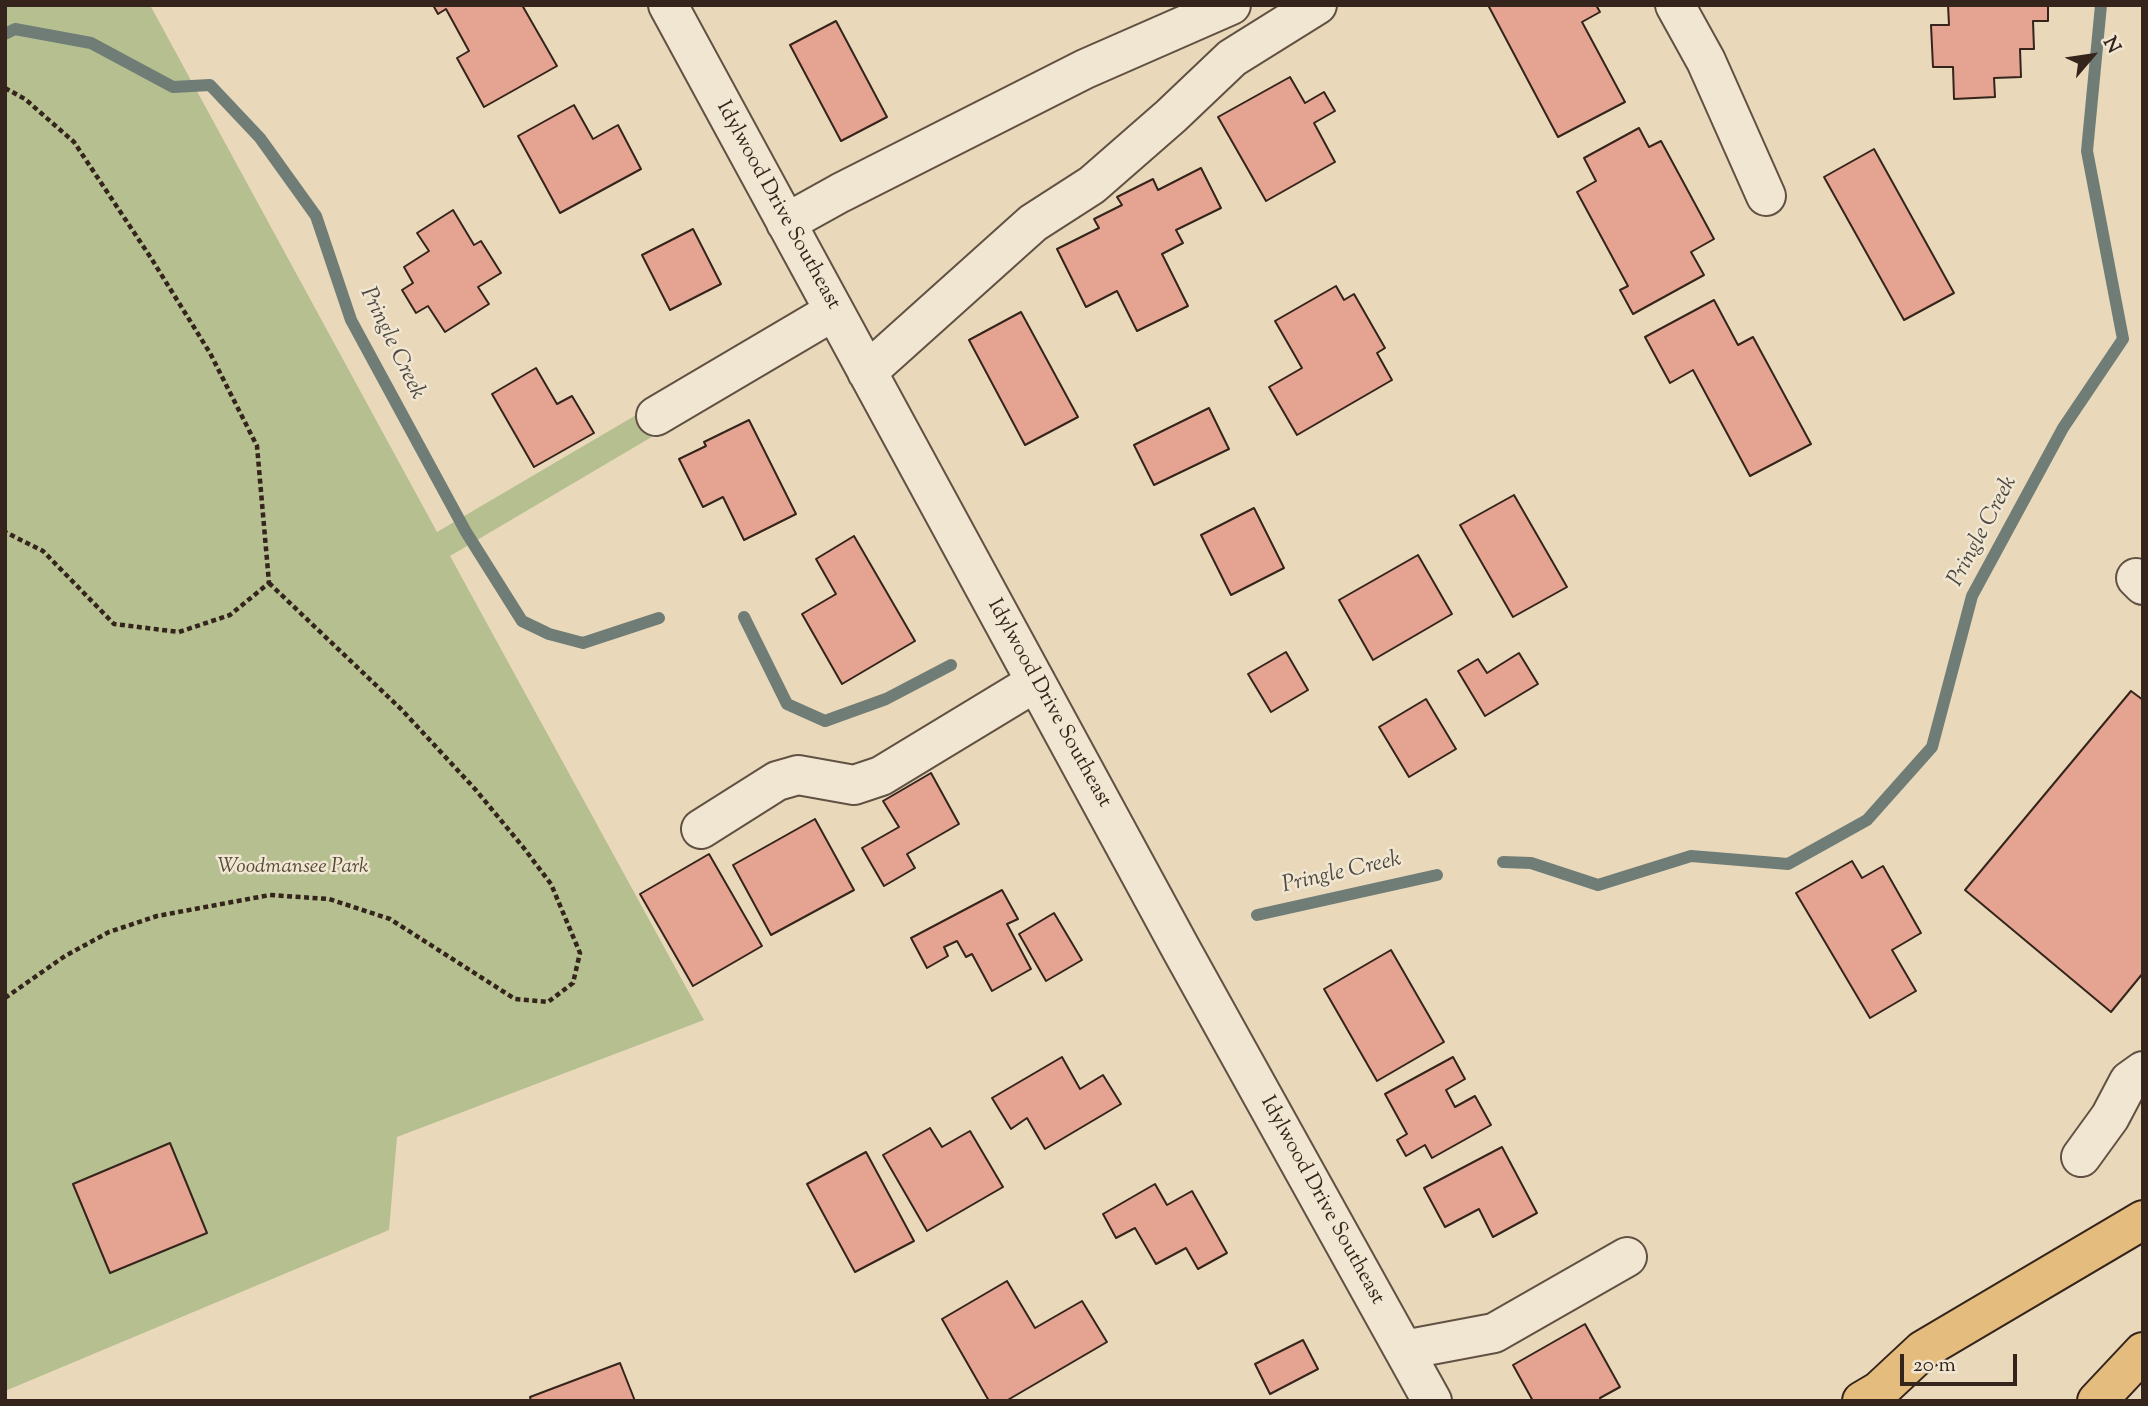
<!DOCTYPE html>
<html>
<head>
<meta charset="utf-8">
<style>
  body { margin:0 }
  #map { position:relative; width:2148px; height:1406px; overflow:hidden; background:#e9d9ba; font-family:"Sorts Mill Goudy",serif }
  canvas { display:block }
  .frame { position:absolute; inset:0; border:7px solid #34241b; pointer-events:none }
  .north { position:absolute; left:2057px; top:21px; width:70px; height:70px; -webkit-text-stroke:5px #f1e6d2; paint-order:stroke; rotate:61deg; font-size:19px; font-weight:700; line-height:28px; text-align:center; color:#34241b }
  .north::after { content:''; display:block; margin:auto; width:24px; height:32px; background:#34241b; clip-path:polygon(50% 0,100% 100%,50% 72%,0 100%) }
  .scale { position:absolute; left:1900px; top:1354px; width:117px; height:32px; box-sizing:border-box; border:4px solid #34241b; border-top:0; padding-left:9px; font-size:21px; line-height:24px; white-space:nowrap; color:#34241b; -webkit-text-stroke:5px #f1e6d2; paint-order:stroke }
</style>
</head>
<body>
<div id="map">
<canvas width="2148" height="1406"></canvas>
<div class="frame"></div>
<div class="north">N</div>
<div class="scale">20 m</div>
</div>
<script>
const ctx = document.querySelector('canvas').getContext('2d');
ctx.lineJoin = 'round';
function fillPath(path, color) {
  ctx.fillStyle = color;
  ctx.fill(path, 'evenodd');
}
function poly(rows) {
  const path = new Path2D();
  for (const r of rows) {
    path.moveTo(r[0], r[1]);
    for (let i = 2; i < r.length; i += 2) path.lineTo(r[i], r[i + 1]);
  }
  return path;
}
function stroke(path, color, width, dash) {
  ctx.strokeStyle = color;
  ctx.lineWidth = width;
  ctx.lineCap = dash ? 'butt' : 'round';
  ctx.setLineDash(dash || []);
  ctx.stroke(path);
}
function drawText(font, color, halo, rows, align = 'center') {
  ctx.font = font + ' "Sorts Mill Goudy",serif';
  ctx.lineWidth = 5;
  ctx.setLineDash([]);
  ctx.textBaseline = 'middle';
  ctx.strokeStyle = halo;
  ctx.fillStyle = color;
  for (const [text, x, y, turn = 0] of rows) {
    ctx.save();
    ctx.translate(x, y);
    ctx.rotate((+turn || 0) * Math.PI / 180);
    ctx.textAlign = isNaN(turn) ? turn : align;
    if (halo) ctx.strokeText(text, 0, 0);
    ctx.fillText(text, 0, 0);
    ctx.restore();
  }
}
const green = poly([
  [5,5,150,5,437,532,786,327,799,350,450,556,704,1020,397,1137,389,1230,5,1391]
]);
const stream = poly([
  [5,34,15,29,91,43,173,87,210,85,260,138,316,216,351,320,466,532,522,621,549,634,583,643,659,618],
  [744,617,787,704,825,721,886,699,951,665],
  [1503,862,1531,863,1598,885,1691,856,1788,864,1867,820,1932,747,1972,596,2063,428,2123,339,2087,151,2101,5],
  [1257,915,1437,875]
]);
const building = poly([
  [433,5,522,5,557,66,484,107,457,58,469,51,446,9,438,14,433,5],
  [1488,5,1596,5,1600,12,1582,22,1625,102,1558,137,1488,5],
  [1948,5,2048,5,2048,21,2033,21,2034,49,2020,49,2021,77,1994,78,1995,97,1954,99,1953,67,1933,67,1931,25,1949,25,1948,5],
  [836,21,887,117,841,141,790,45,836,21],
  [1290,77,1305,103,1324,92,1335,111,1314,123,1335,162,1266,201,1218,117,1290,77],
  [574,105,593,139,618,125,641,169,560,213,518,136,574,105],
  [1639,128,1649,147,1661,141,1714,239,1691,252,1704,275,1633,314,1620,290,1628,286,1577,192,1596,181,1584,158,1639,128],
  [1874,149,1954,293,1904,320,1824,177,1874,149],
  [1201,168,1221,208,1176,230,1183,243,1162,254,1188,306,1137,331,1117,291,1086,307,1057,249,1099,228,1094,219,1122,205,1117,197,1153,179,1158,190,1201,168],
  [453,210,474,245,481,241,501,273,478,287,489,304,445,332,428,306,416,313,402,290,413,283,404,267,429,251,417,233,453,210],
  [693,229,721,284,670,310,642,255,693,229],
  [1336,286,1344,300,1354,294,1385,348,1377,353,1392,380,1297,435,1269,387,1302,368,1275,321,1336,286],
  [1714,300,1738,345,1753,337,1811,444,1750,476,1693,370,1670,383,1645,337,1714,300],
  [1021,312,1078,417,1025,445,969,340,1021,312],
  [536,368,557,404,572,396,594,433,534,467,492,394,536,368],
  [1209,408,1229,449,1154,485,1134,445,1209,408],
  [749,420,796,514,744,540,723,497,703,507,679,459,706,446,704,442,749,420],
  [1514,495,1567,587,1513,617,1460,525,1514,495],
  [1254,508,1284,568,1231,595,1201,535,1254,508],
  [854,536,915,641,842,684,802,614,836,594,816,559,854,536],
  [1418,555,1452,614,1373,660,1339,600,1418,555],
  [1286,652,1308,690,1271,712,1248,674,1286,652],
  [1519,653,1538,684,1485,716,1458,671,1478,659,1487,673,1519,653],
  [2131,691,2143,700,2143,973,2111,1012,1965,890,2131,691],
  [1426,699,1456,749,1409,777,1379,727,1426,699],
  [931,773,959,824,907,854,915,868,884,886,862,848,899,827,883,801,931,773],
  [815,819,854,890,771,935,733,865,815,819],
  [709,854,762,946,693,986,640,894,709,854],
  [1852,861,1862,878,1883,866,1921,933,1892,950,1916,991,1870,1018,1796,893,1852,861],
  [1002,890,1018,919,1007,924,1031,969,992,991,972,954,966,957,957,941,944,947,948,956,927,968,911,938,1002,890],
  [1054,913,1082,960,1046,981,1019,934,1054,913],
  [1391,950,1444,1042,1377,1081,1324,989,1391,950],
  [1062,1057,1080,1089,1103,1075,1121,1104,1045,1149,1027,1118,1011,1129,992,1098,1062,1057],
  [1453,1057,1465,1079,1446,1090,1455,1107,1475,1096,1491,1125,1432,1158,1425,1145,1406,1156,1397,1140,1407,1134,1385,1094,1453,1057],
  [930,1128,942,1147,970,1131,1003,1187,927,1231,883,1155,930,1128],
  [170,1143,207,1233,110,1273,73,1184,170,1143],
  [1502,1147,1537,1213,1493,1237,1479,1209,1445,1227,1424,1188,1502,1147],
  [866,1152,914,1241,855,1272,807,1184,866,1152],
  [1155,1184,1167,1205,1192,1191,1227,1253,1198,1269,1186,1248,1156,1264,1135,1228,1116,1238,1103,1214,1155,1184],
  [1007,1281,1035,1328,1082,1301,1107,1342,1006,1401,989,1401,942,1319,1007,1281],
  [1585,1324,1620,1387,1600,1398,1601,1401,1533,1401,1513,1365,1585,1324],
  [1303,1340,1318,1369,1270,1394,1255,1364,1303,1340],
  [620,1363,635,1401,531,1401,530,1397,620,1363]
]);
const path = poly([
  [5,88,25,99,74,142,151,258,210,353,257,446,269,583,230,615,179,632,114,624,43,551,5,532],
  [5,998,65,956,109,932,157,916,270,895,329,899,390,919,515,999,548,1002,573,983,580,953,551,884,523,847,475,789,402,710,269,583]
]);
const minor = poly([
  [668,5,1181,949,1432,1401],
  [1675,5,1706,61,1766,196],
  [786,223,840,193,1085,69,1231,5],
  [867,372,1033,223,1092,185,1171,116,1232,58,1317,5],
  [656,416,834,311],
  [2136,578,2143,585],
  [701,829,777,781,798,775,854,785,881,776,1036,682],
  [2081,1157,2110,1117,2129,1081,2143,1071],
  [1404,1350,1494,1333,1627,1257]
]);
const major = poly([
  [1862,1401,1879,1391,1923,1350,2143,1220],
  [2097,1401,2143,1352]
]);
const streetNames = [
  ["Idylwood Drive Southeast",777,206,61],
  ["Idylwood Drive Southeast",1048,704,61],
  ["Idylwood Drive Southeast",1321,1201,61]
];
const parkNames = [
  ["Woodmansee Park",293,868]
];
const waterNames = [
  ["Pringle Creek",391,344,64],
  ["Pringle Creek",1984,532,-62],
  ["Pringle Creek",1342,874,-13]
];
fillPath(green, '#b5bf90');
stroke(stream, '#707d77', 12);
fillPath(building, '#e4a491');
stroke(building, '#34241b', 2);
stroke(minor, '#615143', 42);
stroke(major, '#34241b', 42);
stroke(path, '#34241b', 4.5, [5, 3.5]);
stroke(minor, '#f1e6d2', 38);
stroke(major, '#e4bc7d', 38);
drawText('21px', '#34241b', '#f1e6d2', streetNames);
drawText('italic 21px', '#544b38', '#f1e6d2', parkNames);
drawText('italic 23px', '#4d4942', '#f1e6d2', waterNames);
</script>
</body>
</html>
